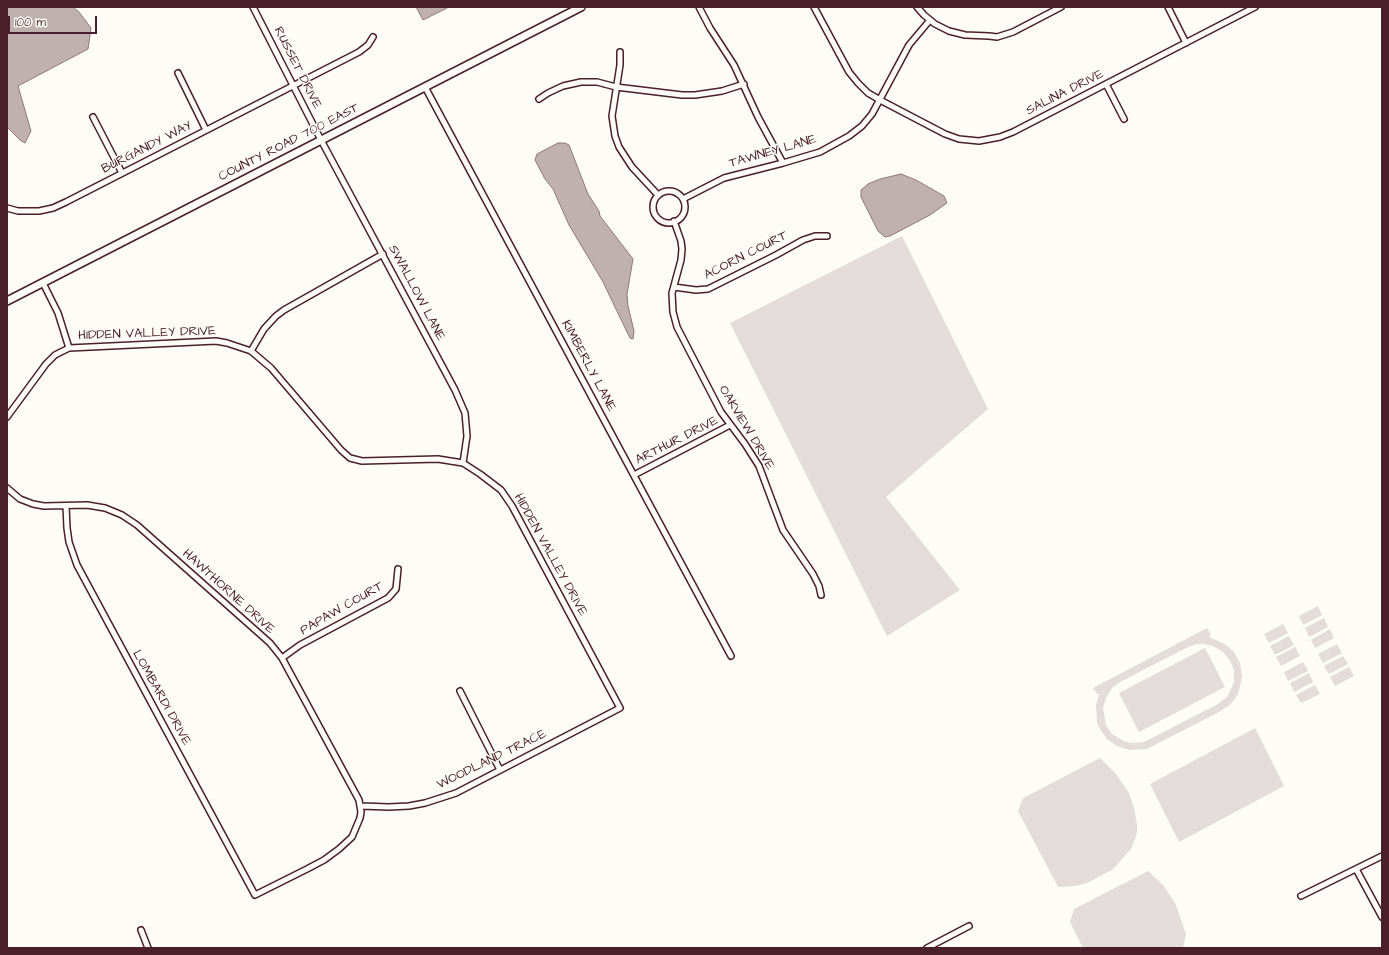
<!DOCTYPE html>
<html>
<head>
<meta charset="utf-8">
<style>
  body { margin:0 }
  #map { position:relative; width:1389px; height:955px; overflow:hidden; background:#fdfcf7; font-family:"Architects Daughter",sans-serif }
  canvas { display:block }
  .frame { position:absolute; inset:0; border:8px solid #4a1f2b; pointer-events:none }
  .scale { position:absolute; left:8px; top:16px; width:89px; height:18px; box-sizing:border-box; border:2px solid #4a1f2b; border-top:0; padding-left:5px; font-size:12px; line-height:14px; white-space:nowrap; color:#4a1f2b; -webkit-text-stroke:3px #fdfcf7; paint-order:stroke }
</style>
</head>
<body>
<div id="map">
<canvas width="1389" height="955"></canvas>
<div class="frame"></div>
<div class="scale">100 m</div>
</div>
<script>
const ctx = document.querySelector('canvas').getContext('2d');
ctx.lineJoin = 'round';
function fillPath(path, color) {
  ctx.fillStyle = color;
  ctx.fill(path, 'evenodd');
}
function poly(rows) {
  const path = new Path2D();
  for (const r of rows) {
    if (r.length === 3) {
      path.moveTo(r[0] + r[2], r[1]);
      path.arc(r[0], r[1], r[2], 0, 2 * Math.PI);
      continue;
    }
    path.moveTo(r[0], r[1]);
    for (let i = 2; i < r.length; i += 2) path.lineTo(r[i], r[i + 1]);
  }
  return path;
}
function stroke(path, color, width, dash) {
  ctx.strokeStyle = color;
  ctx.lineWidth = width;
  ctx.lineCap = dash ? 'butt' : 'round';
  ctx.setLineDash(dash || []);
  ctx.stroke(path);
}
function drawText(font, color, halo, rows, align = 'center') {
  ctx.font = font + ' "Architects Daughter",sans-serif';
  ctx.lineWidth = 3;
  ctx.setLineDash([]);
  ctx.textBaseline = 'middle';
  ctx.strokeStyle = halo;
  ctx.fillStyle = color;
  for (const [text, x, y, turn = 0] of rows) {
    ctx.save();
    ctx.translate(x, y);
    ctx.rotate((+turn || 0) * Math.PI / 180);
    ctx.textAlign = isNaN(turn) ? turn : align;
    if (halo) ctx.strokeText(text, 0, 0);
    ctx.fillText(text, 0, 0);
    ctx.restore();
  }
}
const green = poly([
  [902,236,988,409,886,497,960,590,887,636,730,323],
  [1318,606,1322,615,1303,625,1299,616],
  [1324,618,1328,627,1309,637,1305,628],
  [1283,624,1288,633,1269,643,1264,634],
  [1207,628,1211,635,1209,637,1225,644,1234,652,1240,663,1242,676,1241,682,1238,694,1231,704,1221,711,1147,749,1129,750,1117,746,1107,739,1100,729,1097,723,1096,705,1099,694,1097,694,1093,688],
  [1197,644,1203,644,1213,646,1223,652,1230,660,1234,671,1234,682,1232,687,1227,697,1218,704,1144,742,1133,743,1127,742,1122,740,1112,734,1106,725,1103,708,1106,698,1112,688,1120,682,1186,648],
  [1330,629,1334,638,1315,648,1311,640],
  [1289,636,1294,645,1275,655,1270,646],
  [1337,644,1342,653,1323,663,1318,654],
  [1295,647,1300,656,1281,666,1276,657],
  [1205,648,1225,687,1139,732,1119,693],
  [1343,656,1348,664,1329,674,1324,666],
  [1303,662,1308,671,1288,681,1284,672],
  [1349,667,1354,676,1335,686,1330,677],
  [1309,673,1313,682,1294,692,1290,683],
  [1315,685,1320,694,1301,703,1296,695],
  [1255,728,1284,786,1179,842,1150,784],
  [1100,758,1116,774,1129,793,1134,808,1137,824,1137,832,1135,839,1131,849,1112,870,1087,883,1075,886,1058,887,1018,811,1023,798],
  [1148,871,1164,886,1176,905,1186,934,1183,948,1083,948,1070,922,1074,909]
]);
const water = poly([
  [7,7,73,7,79,12,91,28,88,49,18,86,31,131,25,143,20,140,7,127,7,7],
  [416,7,449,7,423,20,416,7],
  [558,143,565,143,569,145,588,194,599,211,600,216,633,259,627,294,628,306,634,331,633,339,630,338,626,330,603,282,569,225,553,189,545,179,535,160,537,154,558,143],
  [901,174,916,180,944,196,947,203,930,215,890,236,885,237,878,231,861,197,861,190,868,184,880,179,901,174]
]);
const minor = poly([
  [253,7,321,140,455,390,465,413,467,436,463,463],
  [699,7,710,28,734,65,758,117,783,163],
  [814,7,849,72,858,83,868,93,880,100,945,134,959,139,979,141,1000,137,1013,132,1255,7],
  [917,7,924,15,935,24,949,31,965,35,989,36,997,37,1013,32,1061,7],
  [1168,7,1186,43],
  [620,52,620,65,612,116,615,136,619,147,632,167,658,195],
  [178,73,206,130],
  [1106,84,1124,119],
  [425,87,731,656],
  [539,99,548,93,563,86,581,82,597,82,616,87,682,95,695,95,722,91,744,84],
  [93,117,122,173],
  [669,207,16],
  [683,199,724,178,783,163,820,152,849,136,862,126,872,114,909,45,930,20],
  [7,208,18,211,39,211,53,208,66,202,359,52,368,45,373,37],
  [674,221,681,241,682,249,681,260,672,293,673,312,677,327,721,412,745,444,759,466,783,530,813,574,819,586,821,595],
  [43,283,58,313,69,348],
  [674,287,696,290,708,289,776,255,803,240,815,236,827,236],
  [251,351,264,329,276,316,284,310,383,254],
  [7,417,46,364,55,355,69,348,216,341,227,343,251,351,271,368,341,450,350,458,362,461,438,459,463,463,480,474,501,490,512,506,620,708,456,793,425,803,409,806,389,807,361,806],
  [634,475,730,425],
  [7,488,20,499,33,504,44,506,87,505,105,508,122,515,137,525,270,643,282,658,359,800,361,812,360,818,352,837,339,849,324,860,307,869,255,895,77,565,69,542,67,528,66,506],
  [282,658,300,645,388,598,396,589,398,569],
  [460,691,500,770],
  [1356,869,1382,917],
  [1301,896,1382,856],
  [141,930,148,948],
  [927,948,969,926]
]);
const secondary = poly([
  [7,301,581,7]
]);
const streetNames = [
  ["RUSSET DRIVE",297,68,63],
  ["SALINA DRIVE",1065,93,-27],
  ["COUNTY ROAD 700 EAST",289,143,-27],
  ["BURGANDY WAY",147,148,-27],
  ["TAWNEY LANE",773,152,-16],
  ["ACORN COURT",746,256,-27],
  ["SWALLOW LANE",416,293,62],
  ["HIDDEN VALLEY DRIVE",147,334,-2],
  ["KIMBERLY LANE",588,366,62],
  ["OAKVIEW DRIVE",746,428,59],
  ["ARTHUR DRIVE",677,441,-27],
  ["HIDDEN VALLEY DRIVE",550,555,61],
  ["HAWTHORNE DRIVE",228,592,42],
  ["PAPAW COURT",342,609,-30],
  ["LOMBARDI DRIVE",161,698,61],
  ["WOODLAND TRACE",492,760,-26]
];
fillPath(green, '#e3dcda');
fillPath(water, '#c0b1b1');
stroke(water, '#91777b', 1);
stroke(minor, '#4a1f2b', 8);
stroke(secondary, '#4a1f2b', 10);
stroke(minor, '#fdfcf7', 5);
stroke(secondary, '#fdfcf7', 7);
drawText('13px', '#4a1f2b', '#fdfcf7', streetNames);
</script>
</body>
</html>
